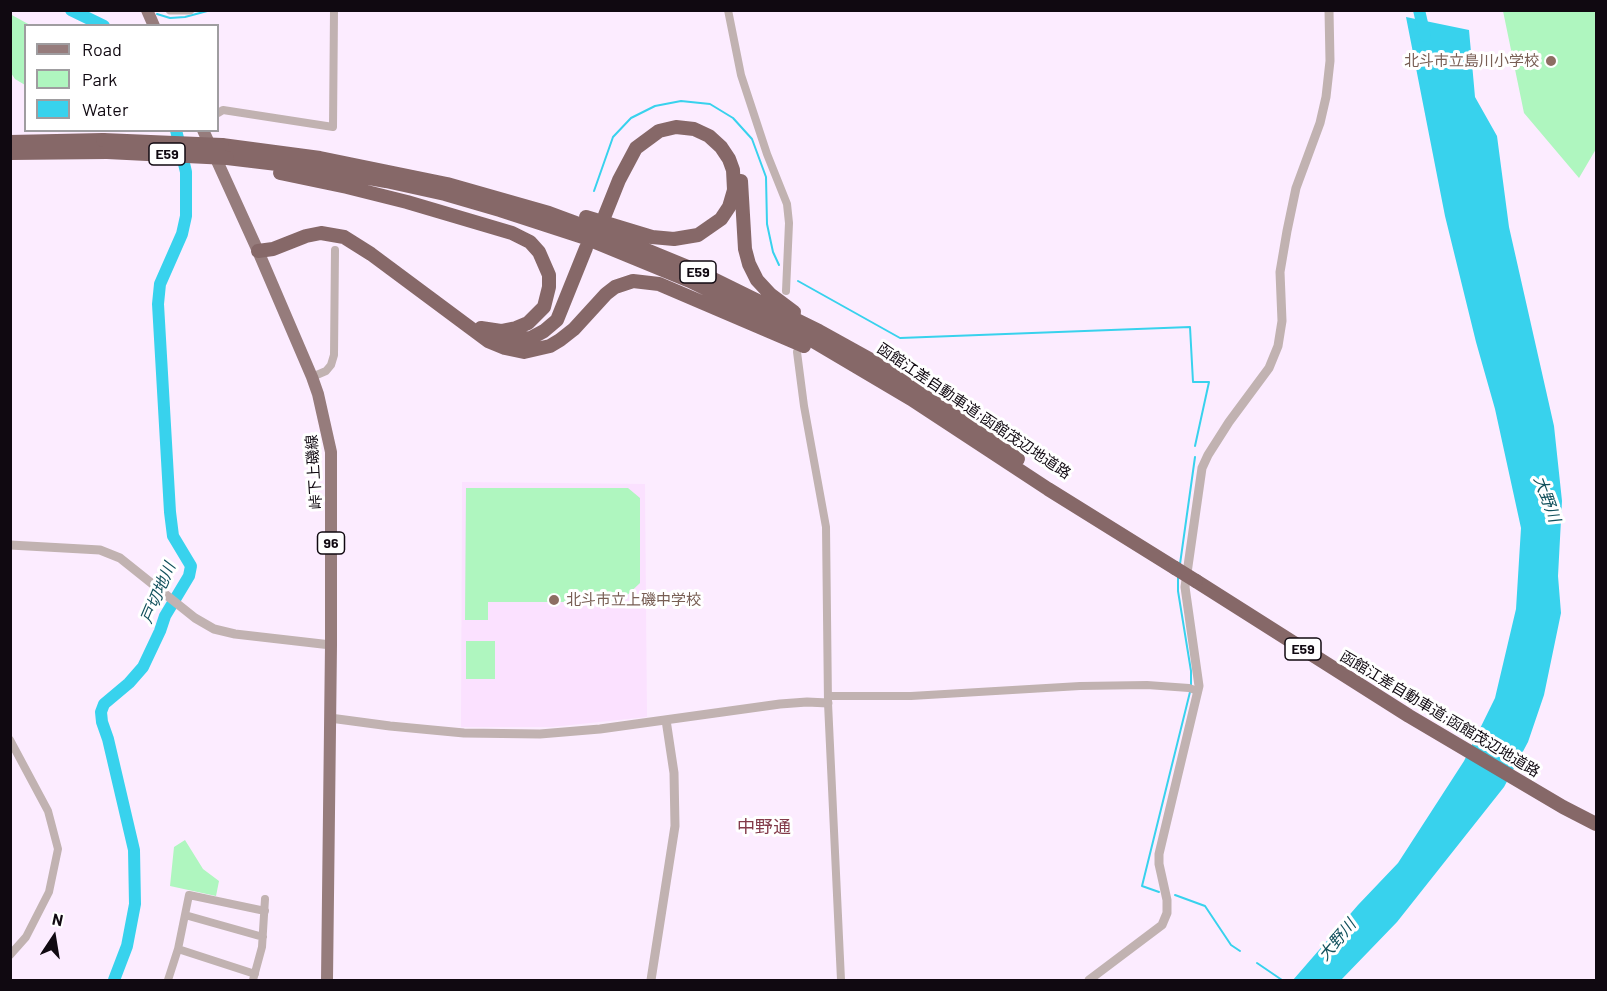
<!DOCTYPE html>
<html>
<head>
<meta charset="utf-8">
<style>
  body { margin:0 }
  #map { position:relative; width:1607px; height:991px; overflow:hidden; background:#fcecff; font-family:Barlow,sans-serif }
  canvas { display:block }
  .frame { position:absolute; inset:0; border:12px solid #100911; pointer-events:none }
  .legend { position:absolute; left:24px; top:24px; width:195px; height:108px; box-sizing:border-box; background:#fff; border:2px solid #9f9da0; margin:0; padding:8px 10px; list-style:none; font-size:18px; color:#100911 }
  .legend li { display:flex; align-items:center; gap:12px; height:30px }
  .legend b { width:30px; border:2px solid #9f9da0 }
  .north { position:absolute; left:24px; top:907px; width:60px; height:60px; -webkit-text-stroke:4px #fff; paint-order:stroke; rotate:12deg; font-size:16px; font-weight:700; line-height:24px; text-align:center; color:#100911 }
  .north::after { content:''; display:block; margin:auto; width:21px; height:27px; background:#100911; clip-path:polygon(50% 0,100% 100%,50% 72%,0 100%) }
</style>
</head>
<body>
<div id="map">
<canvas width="1607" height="991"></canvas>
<div class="frame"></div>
<ul class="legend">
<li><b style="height:8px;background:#967c7c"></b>Road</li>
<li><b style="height:16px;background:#aff6bf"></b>Park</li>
<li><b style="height:16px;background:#38d2ed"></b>Water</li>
</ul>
<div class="north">N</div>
</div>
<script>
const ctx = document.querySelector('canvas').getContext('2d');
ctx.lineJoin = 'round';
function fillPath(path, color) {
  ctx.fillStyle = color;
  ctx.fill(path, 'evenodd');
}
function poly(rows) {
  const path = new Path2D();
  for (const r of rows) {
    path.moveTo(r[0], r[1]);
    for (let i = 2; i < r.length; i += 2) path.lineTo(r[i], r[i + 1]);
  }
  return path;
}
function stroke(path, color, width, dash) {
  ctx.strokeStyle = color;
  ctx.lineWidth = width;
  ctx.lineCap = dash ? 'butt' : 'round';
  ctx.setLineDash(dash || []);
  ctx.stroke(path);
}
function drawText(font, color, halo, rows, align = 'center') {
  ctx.font = font + ' Barlow,"Noto Sans JP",sans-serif';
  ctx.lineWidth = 6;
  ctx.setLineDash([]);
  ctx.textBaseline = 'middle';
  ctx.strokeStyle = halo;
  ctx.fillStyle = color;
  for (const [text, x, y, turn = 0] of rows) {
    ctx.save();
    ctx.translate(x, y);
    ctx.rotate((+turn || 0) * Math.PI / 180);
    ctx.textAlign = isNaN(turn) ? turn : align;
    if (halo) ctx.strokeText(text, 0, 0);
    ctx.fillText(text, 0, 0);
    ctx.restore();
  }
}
const built = poly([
  [462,482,645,484,647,717,552,727,461,727]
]);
const green = poly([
  [1503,11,1596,11,1596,149,1579,178,1524,113],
  [10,14,30,25,26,26,25,85,15,79,11,73],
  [466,488,628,488,640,498,640,583,620,602,488,602,488,620,465,620],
  [466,641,495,641,495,679,466,679],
  [185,840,203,869,219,881,216,896,170,886,174,847]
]);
const water = poly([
  [1406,17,1469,30,1475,97,1497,136,1509,227,1554,426,1562,501,1558,576,1561,613,1544,695,1528,742,1504,787,1397,922,1341,980,1293,980,1358,905,1398,863,1464,761,1495,698,1516,609,1521,528,1495,409,1476,342,1445,216]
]);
const stream = poly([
  [157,14,170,18,185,17,211,10],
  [594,191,613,137,631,118,655,106,681,101,710,104,733,118,752,139,766,177,767,224,773,252,779,265],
  [798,281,900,338,1190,327,1193,382,1209,382,1195,446],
  [1180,564,1195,457],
  [1178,576,1178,591,1191,671,1191,686],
  [1159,892,1142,886,1190,692],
  [1175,895,1205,906,1231,945,1240,951],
  [1257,963,1282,980]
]);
const river = poly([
  [71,10,104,26],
  [1419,10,1425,36],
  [114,980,127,946,135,904,134,850,108,739,102,722,101,712,104,704,129,683,143,667,160,631,165,616,189,576,191,566,173,536,170,512,158,304,160,284,182,234,186,216,186,172,176,130]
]);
const minor = poly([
  [728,10,741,75,767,154,787,204,789,223,786,291],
  [218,113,223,110,333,127,334,10],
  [797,352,804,406,826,527,828,703,841,980],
  [312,377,326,371,331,365,334,355,335,250],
  [828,696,911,696,1080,686,1147,685,1189,688,1198,691],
  [10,740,48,811,58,849,49,892,26,937,10,955],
  [185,915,263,937],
  [178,949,255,974],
  [168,980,178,949,189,895,265,911],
  [253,980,262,947,265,899]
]);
const tertiary = poly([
  [170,10,190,10],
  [10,545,100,550,120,558,195,618,214,629,235,634,331,645],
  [330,718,390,726,464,733,540,734,600,729,780,704,807,702,828,703],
  [651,980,675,826,674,773,666,720],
  [1089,980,1162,925,1167,913,1167,900,1159,864,1159,854,1199,686,1185,587,1202,468,1208,455,1229,422,1269,368,1278,346,1282,321,1280,272,1287,231,1296,188,1320,123,1326,97,1330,61,1329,10]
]);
const primary = poly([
  [147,10,154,26],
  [203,130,258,251,312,377,318,394,331,452,331,645,327,980]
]);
const motorway = poly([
  [10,142,103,140],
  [222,145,320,158,447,184,549,213,622,240,695,270,819,331,884,367,1018,459],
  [10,153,107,152],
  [227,158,319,169,386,181,445,194,500,210,583,237,690,281,813,341,911,399,1048,489,1175,568],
  [280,173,347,187,407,202,512,233,530,242,539,252,549,275,549,287,544,307,528,323,516,328,501,331,481,328],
  [741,181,745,249,749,264,757,280,770,294,794,312],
  [586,217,652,237,674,239,698,235,721,219,729,207,734,190,733,170,729,159,721,147,709,136,694,129,676,127,659,131,636,148,619,180,605,215],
  [258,251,273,249,306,236,321,233,344,237,371,254,488,341,505,348,524,352,550,346,560,340,574,329,606,294,615,287,633,281,659,284,804,346],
  [496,337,511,340,531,338,544,331,557,320,586,248],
  [1196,581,1409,716,1563,807,1596,824]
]);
const motorwayBridge = poly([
  [103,140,222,145],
  [107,152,227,158],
  [1175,568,1196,581]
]);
const markers = [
  [1551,61,6,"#8d6e63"],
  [554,600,6,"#8d6e63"]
];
const shields = [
  [167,154,36],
  [698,272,36],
  [331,543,27],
  [1303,649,36]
];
const shieldNames = [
  ["E59",167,154],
  ["E59",698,272],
  ["96",331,543],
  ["E59",1303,649]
];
const educationNames = [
  ["北斗市立島川小学校",1539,61],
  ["北斗市立上磯中学校",566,600,"left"]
];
const streetNames = [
  ["函館江差自動車道;函館茂辺地道路",974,411,34],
  ["峠下上磯線",314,472,-94],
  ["函館江差自動車道;函館茂辺地道路",1440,714,31]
];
const waterNames = [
  ["大野川",1547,499,70],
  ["戸切地川",158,593,-67],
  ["大野川",1337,940,-50]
];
const quarterNames = [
  ["中野通",764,827]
];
fillPath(built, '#fbe1ff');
fillPath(green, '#aff6bf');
fillPath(water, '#38d2ed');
stroke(stream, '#38d2ed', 2);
stroke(river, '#38d2ed', 12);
stroke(minor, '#c1b2b1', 8);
stroke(tertiary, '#c1b2b1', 9);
stroke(primary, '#967c7c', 12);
stroke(motorway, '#866868', 14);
stroke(motorwayBridge, '#866868', 14);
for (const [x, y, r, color] of markers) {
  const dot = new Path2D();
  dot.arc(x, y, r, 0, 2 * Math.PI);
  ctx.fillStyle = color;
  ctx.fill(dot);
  stroke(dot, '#fff', 2);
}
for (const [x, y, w] of shields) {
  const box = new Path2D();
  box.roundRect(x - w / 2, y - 11, w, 22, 4.5);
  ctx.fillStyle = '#fff';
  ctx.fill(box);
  stroke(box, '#100911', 1.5);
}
drawText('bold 14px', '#100911', null, shieldNames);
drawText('15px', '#785e54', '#fff', educationNames, 'right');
drawText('15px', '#100911', '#fff', streetNames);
drawText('italic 16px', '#12515c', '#fff', waterNames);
drawText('18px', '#833b4a', '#fff', quarterNames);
</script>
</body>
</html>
